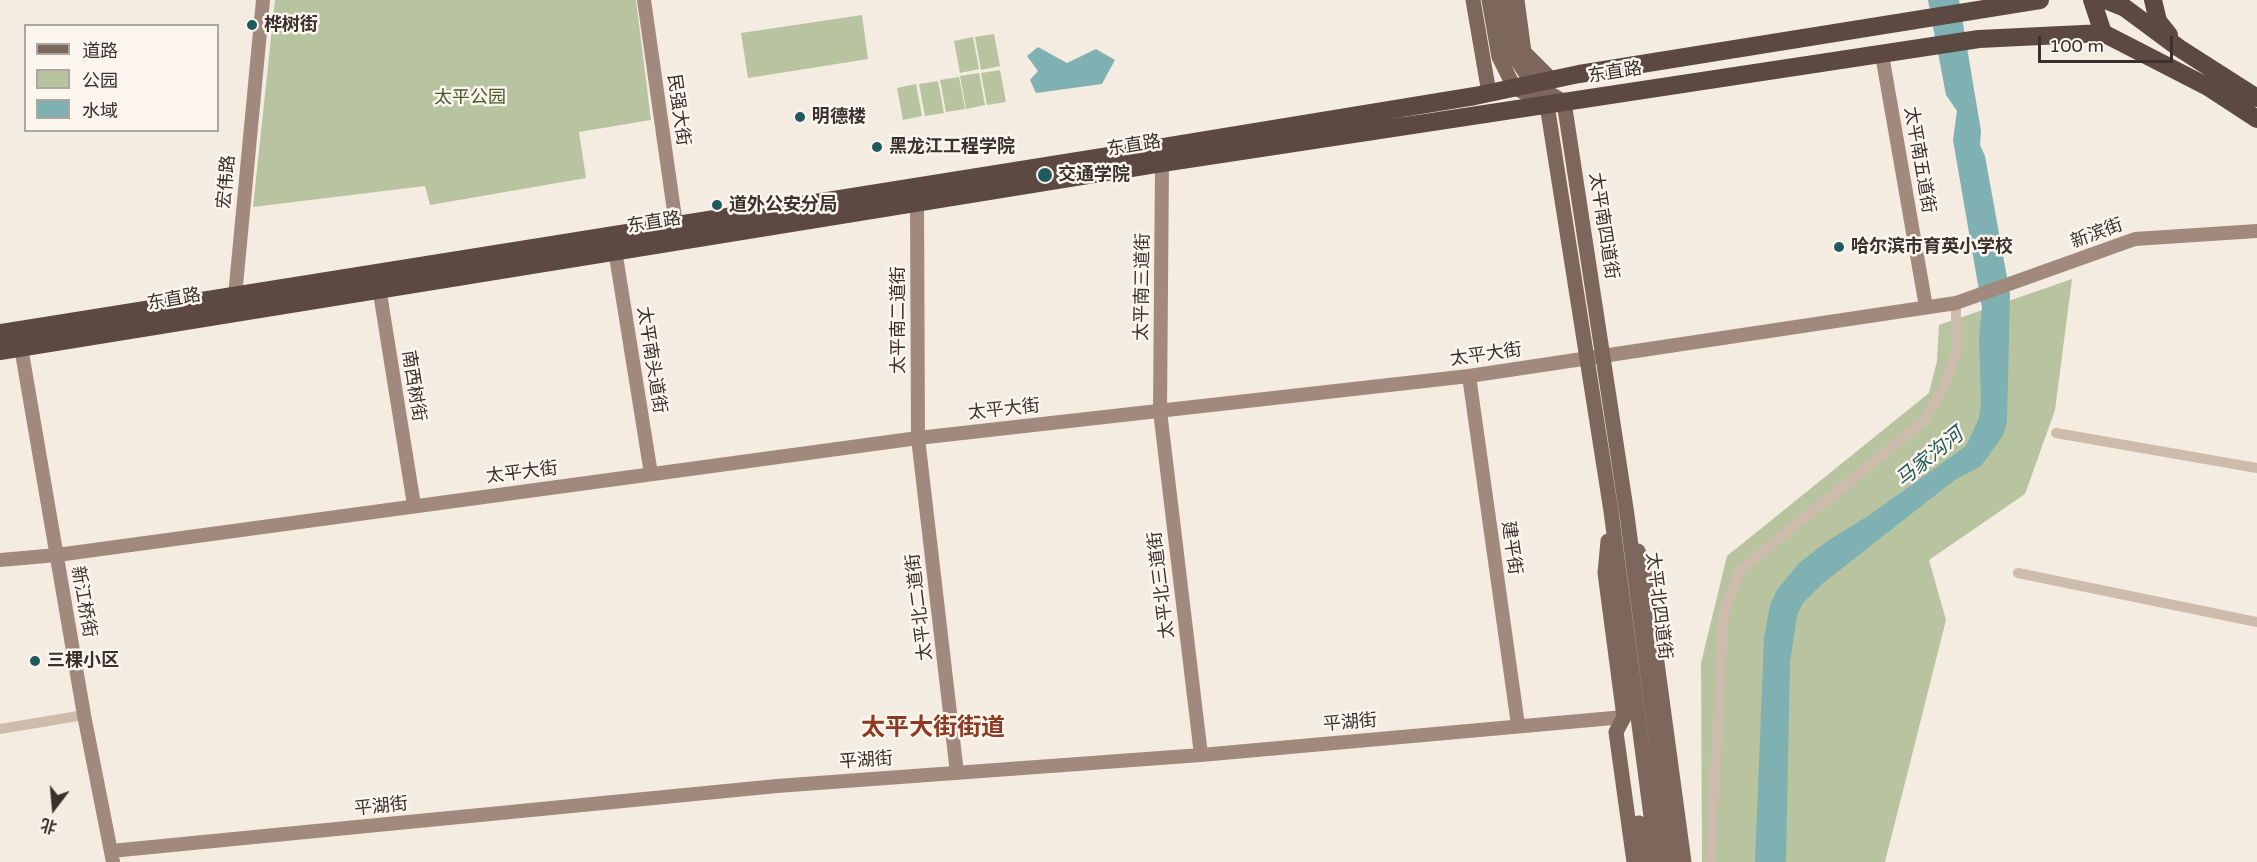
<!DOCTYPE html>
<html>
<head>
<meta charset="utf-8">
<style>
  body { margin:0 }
  #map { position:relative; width:2257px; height:862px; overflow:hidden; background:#f4ebe1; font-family:"Varela Round","Noto Sans SC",sans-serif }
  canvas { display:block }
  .legend { position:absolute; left:24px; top:24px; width:195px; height:108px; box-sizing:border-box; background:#fbf5ee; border:2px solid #aea6a0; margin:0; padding:8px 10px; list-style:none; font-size:18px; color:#3b302b }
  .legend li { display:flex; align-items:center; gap:12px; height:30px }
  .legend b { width:30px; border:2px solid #aea6a0 }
  .north { position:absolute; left:24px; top:778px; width:60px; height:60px; -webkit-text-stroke:4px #fbf5ee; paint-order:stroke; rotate:196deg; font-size:16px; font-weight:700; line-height:24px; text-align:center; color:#3b302b }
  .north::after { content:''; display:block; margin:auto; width:21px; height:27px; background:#3b302b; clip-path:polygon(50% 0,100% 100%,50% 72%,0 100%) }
  .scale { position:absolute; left:2038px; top:36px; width:135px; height:27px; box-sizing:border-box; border:3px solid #3b302b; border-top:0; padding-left:8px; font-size:18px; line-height:21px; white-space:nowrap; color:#3b302b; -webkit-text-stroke:4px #fbf5ee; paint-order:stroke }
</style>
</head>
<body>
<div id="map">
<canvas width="2257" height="862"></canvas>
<ul class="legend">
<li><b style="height:8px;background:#7d675c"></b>道路</li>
<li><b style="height:16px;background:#b8c4a0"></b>公园</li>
<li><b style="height:16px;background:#7fb0b2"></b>水域</li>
</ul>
<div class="north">北</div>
<div class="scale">100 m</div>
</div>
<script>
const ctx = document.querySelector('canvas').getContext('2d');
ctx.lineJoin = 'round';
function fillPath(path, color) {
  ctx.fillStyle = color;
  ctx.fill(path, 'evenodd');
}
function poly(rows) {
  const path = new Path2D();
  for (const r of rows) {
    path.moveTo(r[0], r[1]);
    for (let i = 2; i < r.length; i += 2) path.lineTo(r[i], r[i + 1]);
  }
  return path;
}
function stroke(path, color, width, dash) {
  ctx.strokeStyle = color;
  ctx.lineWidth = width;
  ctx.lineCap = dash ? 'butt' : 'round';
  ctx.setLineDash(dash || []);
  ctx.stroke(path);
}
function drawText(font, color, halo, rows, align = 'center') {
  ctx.font = font + ' "Varela Round","Noto Sans SC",sans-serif';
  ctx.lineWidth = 5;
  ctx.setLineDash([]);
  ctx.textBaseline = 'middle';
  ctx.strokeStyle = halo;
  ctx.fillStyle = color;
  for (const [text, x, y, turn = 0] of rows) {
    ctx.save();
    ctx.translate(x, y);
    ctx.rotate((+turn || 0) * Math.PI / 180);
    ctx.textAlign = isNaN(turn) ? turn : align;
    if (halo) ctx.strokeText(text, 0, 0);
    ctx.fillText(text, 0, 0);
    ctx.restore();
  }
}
const green = poly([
  [275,0,636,0,651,120,579,132,586,178,430,205,425,186,253,207],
  [862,15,868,59,748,78,741,33],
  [994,34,1000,66,981,70,975,37],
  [973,37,979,69,960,73,954,41],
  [1000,70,1006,102,987,105,981,73],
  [979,73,985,105,966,109,960,76],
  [959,77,965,109,946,112,940,80],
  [938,81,944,113,925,116,919,84],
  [916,84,922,116,903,120,897,88],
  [2072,279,2055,410,2025,494,1929,560,1946,620,1885,862,1702,862,1701,663,1727,556,1929,393,1937,361,1939,325]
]);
const water = poly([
  [1928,0,1959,0,1981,131,1980,145,1985,156,2010,294,2007,423,2002,437,1981,466,1955,480,1938,493,1822,584,1803,603,1797,615,1790,662,1786,862,1755,862,1764,638,1770,605,1777,590,1799,563,1829,540,1868,516,1966,446,1979,418,1981,402,1979,337,1982,308,1953,140,1957,111,1946,95],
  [1038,47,1067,63,1096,49,1115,60,1102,84,1036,93,1030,80,1038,71,1027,56]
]);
const street = poly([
  [2056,433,2257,468],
  [2018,573,2257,622],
  [0,729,84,715],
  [1710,862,1724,611,1740,570,1924,421,1943,389,1956,353,1956,303]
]);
const secondary = poly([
  [644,0,676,225],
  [1882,55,1926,307],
  [1162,163,1160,411,1201,755],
  [917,202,918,438,957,773],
  [615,250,651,474],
  [378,281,414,505],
  [235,296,263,0],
  [21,347,84,715,113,862],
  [1469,376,1518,725],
  [0,560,57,555,918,438,1469,376,1956,303,2135,239,2257,231],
  [111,851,777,786,1201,755,1624,717]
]);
const primary = poly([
  [1473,0,1489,93],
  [1489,0,1499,57,1514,87,1547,105,1611,511,1657,862],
  [1504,0,1513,54,1532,83,1564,102,1627,515,1672,862],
  [1517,0,1524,52,1551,79],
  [1608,541,1605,573,1624,717,1616,732,1634,862],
  [1638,551,1645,574,1684,862],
  [1639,823,1645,862]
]);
const highway = poly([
  [2092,0,2103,33],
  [2105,0,2125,8,2179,48,2257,98],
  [2153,0,2158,21,2169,35],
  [0,333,1109,156,1475,96,1579,74,2040,0],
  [0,351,1162,163,1979,39,2103,33,2208,87,2257,119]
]);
const markers = [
  [252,25,6,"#1f5a5e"],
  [800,117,6,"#1f5a5e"],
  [877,147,6,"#1f5a5e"],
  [1045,175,8,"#1f5a5e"],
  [717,205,6,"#1f5a5e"],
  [1839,247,6,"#1f5a5e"],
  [35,661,6,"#1f5a5e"]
];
const poiNames = [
  ["桦树街",264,25],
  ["明德楼",812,117],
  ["黑龙江工程学院",889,147],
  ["交通学院",1058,175],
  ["道外公安分局",729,205],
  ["哈尔滨市育英小学校",1851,247],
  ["三棵小区",47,661]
];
const streetNames = [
  ["东直路",1615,73,-9],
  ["民强大街",678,110,82],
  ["东直路",1134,146,-9],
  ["太平南五道街",1919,160,80],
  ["宏伟路",227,182,-85],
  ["东直路",654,223,-9],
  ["太平南四道街",1603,226,81],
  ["新滨街",2097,234,-20],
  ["太平南三道街",1143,287,-89],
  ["东直路",174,300,-10],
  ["太平南二道街",899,320,-90],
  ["太平大街",1486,355,-8],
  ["太平南头道街",651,360,81],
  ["南西树街",413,386,81],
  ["太平大街",1004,410,-6],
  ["太平大街",522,473,-7],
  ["建平街",1511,548,82],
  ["太平北三道街",1162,585,-97],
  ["新江桥街",83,602,80],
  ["太平北四道街",1658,606,83],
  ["太平北二道街",920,607,-97],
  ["平湖街",1350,723,-5],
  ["平湖街",866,761,-4],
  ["平湖街",381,807,-6]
];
const parkNames = [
  ["太平公园",470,98]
];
const waterNames = [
  ["马家沟河",1930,458,-39]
];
const districtNames = [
  ["太平大街街道",933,729]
];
fillPath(green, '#b8c4a0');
fillPath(water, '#7fb0b2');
stroke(street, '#cdbbac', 10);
stroke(secondary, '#a18a7d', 14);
stroke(primary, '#7d675c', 15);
stroke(highway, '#5c4a42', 18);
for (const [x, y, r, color] of markers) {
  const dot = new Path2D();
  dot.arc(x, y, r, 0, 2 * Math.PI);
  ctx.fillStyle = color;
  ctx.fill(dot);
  stroke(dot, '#fbf5ee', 2);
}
drawText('bold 18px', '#3b302b', '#fbf5ee', poiNames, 'left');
drawText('18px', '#3b302b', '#fbf5ee', streetNames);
drawText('18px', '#4a5a2e', '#fbf5ee', parkNames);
drawText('italic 20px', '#1f5a5e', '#fbf5ee', waterNames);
drawText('bold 24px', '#8c3b22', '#fbf5ee', districtNames);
</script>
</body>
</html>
